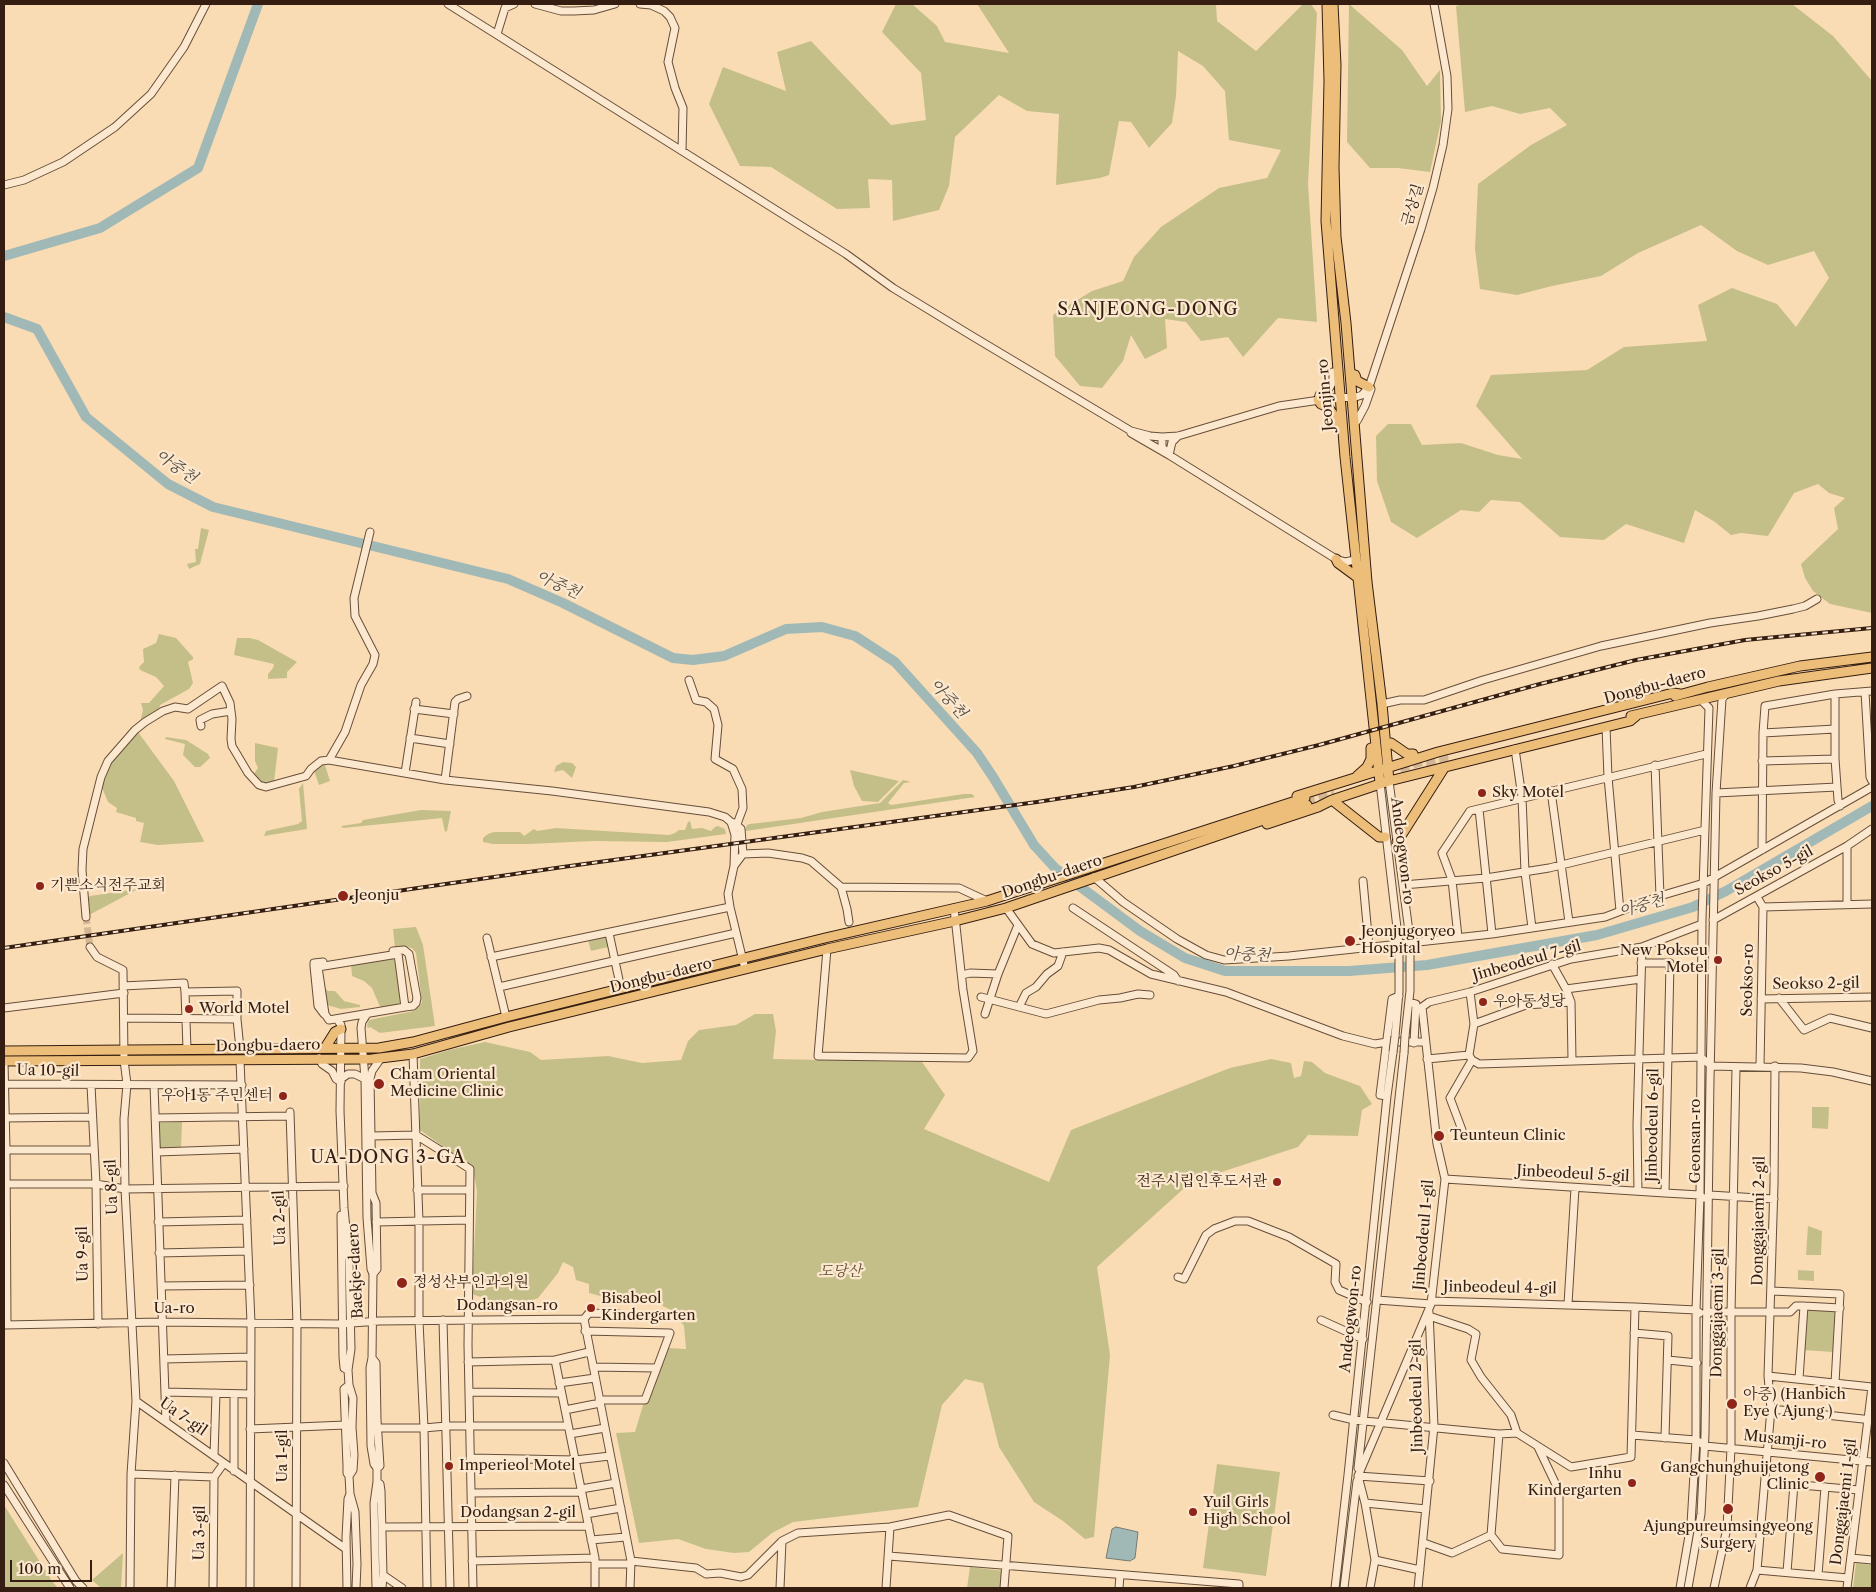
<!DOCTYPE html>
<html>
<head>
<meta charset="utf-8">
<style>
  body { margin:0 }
  #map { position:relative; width:1876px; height:1592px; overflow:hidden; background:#fadcb4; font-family:"Libre Caslon Text",serif }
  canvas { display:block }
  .frame { position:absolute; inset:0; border:5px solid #351e11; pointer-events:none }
  .scale { position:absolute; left:10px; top:1560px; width:82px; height:22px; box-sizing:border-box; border:2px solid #351e11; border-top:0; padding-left:6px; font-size:15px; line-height:18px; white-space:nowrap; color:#351e11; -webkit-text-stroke:4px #fce8ce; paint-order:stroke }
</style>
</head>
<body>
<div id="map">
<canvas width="1876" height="1592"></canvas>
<div class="frame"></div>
<div class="scale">100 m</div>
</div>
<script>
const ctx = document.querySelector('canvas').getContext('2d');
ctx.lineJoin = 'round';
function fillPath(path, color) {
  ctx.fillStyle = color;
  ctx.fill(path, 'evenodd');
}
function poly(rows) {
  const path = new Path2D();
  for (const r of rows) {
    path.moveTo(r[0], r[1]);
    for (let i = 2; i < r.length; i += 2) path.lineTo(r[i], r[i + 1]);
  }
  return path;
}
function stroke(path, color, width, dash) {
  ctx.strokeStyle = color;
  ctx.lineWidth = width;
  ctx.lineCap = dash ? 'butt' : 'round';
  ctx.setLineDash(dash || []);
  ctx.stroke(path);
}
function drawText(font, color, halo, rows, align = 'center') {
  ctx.font = font + ' "Libre Caslon Text","Noto Serif KR",serif';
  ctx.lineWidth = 4.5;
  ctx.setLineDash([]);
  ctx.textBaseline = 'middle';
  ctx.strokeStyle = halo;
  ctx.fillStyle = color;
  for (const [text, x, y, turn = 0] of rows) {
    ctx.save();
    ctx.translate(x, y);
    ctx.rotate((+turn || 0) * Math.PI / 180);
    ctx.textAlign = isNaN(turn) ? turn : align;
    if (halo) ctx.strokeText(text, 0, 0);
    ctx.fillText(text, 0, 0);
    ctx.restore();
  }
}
const green = poly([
  [896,4,912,4,937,26,945,42,1009,53,977,4,1216,4,1217,21,1256,51,1303,4,1311,4,1317,13,1308,184,1317,322,1278,318,1243,357,1228,337,1201,341,1186,322,1165,319,1167,348,1145,359,1131,335,1123,361,1102,388,1080,386,1055,356,1053,315,1092,291,1123,281,1134,257,1161,227,1219,188,1267,178,1281,150,1229,140,1225,91,1203,66,1178,51,1176,96,1172,123,1149,148,1131,122,1119,121,1109,175,1100,178,1056,185,1059,114,1027,111,999,95,955,137,949,186,939,210,893,221,892,180,868,179,870,208,837,209,771,167,740,166,709,104,723,67,786,91,777,52,811,41,891,125,926,120,921,73,882,32],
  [1349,4,1402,50,1427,86,1440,70,1441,121,1430,172,1398,168,1370,168,1347,142],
  [1463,4,1792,4,1833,36,1872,81,1872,613,1830,604,1813,591,1805,578,1801,564,1838,529,1834,508,1845,498,1829,493,1818,484,1794,493,1768,536,1741,533,1731,535,1715,522,1695,510,1684,543,1626,524,1604,540,1560,537,1520,502,1491,500,1479,512,1461,510,1417,538,1391,522,1377,481,1376,436,1388,424,1411,424,1422,445,1461,443,1498,455,1522,459,1476,406,1491,375,1587,370,1624,347,1707,341,1698,305,1732,288,1777,304,1796,327,1829,278,1814,251,1768,265,1737,251,1701,225,1638,253,1601,276,1552,286,1517,295,1480,289,1475,249,1478,184,1531,145,1567,125,1550,108,1520,114,1492,106,1465,112,1456,6],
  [201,528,209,530,200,564,189,569,187,564,196,562,195,549,198,549],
  [159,634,176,638,193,657,193,659,188,662,193,683,189,689,160,705,159,711,142,720,141,718,143,710,141,703,149,703,164,686,156,677,140,670,139,667,144,662,143,649,156,643],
  [237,638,249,638,258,640,297,662,287,672,287,678,268,679,268,674,273,668,274,664,234,655],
  [138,732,174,781,204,841,203,842,158,845,140,842,144,823,136,821,136,818,116,812,117,808,108,802,101,785,112,761],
  [166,737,186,740,208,754,210,758,200,767,195,767,183,755,185,744,165,739],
  [255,743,278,748,274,782,266,784,259,783,253,775,258,768,255,761],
  [563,762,572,763,576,767,572,778,563,770,554,772,556,766],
  [321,764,325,765,330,781,319,785,314,771],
  [850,770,899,781,878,802,862,801,854,786],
  [903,780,911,782,904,783,888,803,891,805,964,794,972,794,975,797,746,831,745,830,747,825,750,824,801,818,822,812,880,803],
  [303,783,307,829,264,836,266,831,298,824,302,821,299,789],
  [421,810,451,811,447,831,445,832,442,818,343,828,341,826,361,823,363,820],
  [690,821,692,829,702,828,711,831,715,827,718,826,725,829,726,834,667,842,594,841,528,844,493,844,483,842,483,838,488,834,494,832,520,832,524,836,534,829,537,831,556,828,669,835,675,833,679,830,685,830,688,822],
  [138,889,89,915,88,898,90,896],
  [416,927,423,945,435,1026,380,1033,370,1027,368,1028,367,1026,369,1020,414,1011,420,1006,422,1002,416,953,412,948,407,947,395,948,393,929],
  [603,936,607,939,608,947,591,951,588,940],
  [392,958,396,962,400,1002,398,1006,381,1009,372,988,364,981,352,976,351,963],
  [323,986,328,991,335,991,344,1001,360,1005,360,1007,341,1009,327,1005],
  [755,1014,773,1014,776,1031,773,1059,922,1062,945,1095,924,1129,1049,1182,1071,1130,1230,1068,1271,1059,1291,1063,1294,1078,1301,1076,1304,1061,1312,1062,1325,1073,1360,1086,1372,1104,1362,1110,1358,1136,1308,1135,1298,1147,1191,1182,1097,1267,1110,1355,1094,1537,1085,1539,1063,1521,1034,1502,999,1447,983,1383,965,1379,942,1405,918,1507,793,1522,772,1533,749,1552,734,1553,706,1549,678,1539,639,1543,616,1433,635,1432,643,1405,647,1402,668,1348,686,1349,684,1326,671,1310,655,1302,650,1302,645,1297,608,1298,589,1293,589,1284,576,1280,573,1267,563,1262,558,1273,538,1298,528,1302,495,1302,472,1294,477,1191,473,1168,420,1130,420,1059,449,1050,485,1042,530,1052,541,1060,608,1056,642,1063,681,1060,688,1041,699,1030,736,1025],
  [1812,1107,1829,1107,1828,1129,1812,1128],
  [182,1122,181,1149,159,1149,159,1123],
  [1808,1226,1822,1231,1821,1255,1806,1255],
  [1798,1270,1814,1271,1814,1281,1798,1280],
  [1806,1307,1836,1309,1833,1352,1803,1350],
  [1217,1464,1280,1472,1266,1576,1203,1568],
  [4,1505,52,1581,58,1588,4,1588],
  [123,1553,121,1588,101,1588,92,1580],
  [1856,1563,1872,1565,1872,1588,1853,1588],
  [970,1567,1004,1571,1002,1588,967,1588]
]);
const water = poly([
  [1116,1527,1138,1532,1135,1558,1130,1561,1106,1558,1112,1529,1116,1527]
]);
const river = poly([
  [4,256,100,228,198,168,258,4],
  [4,317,37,329,86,417,168,484,213,507,508,579,563,603,673,658,693,660,724,656,786,629,822,627,855,636,895,662,977,753,993,777,1034,845,1055,868,1140,931,1185,958,1225,971,1349,971,1427,965,1597,935,1693,907,1726,891,1872,806]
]);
const minorTunnel = poly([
  [86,917,90,947]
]);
const majorTunnel = poly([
  [1427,767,1449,761],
  [1400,768,1448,754],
  [1305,798,1330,790],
  [1307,805,1335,795]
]);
const minor = poly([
  [448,4,846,254,893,288,972,336,1131,431,1150,436,1162,437,1162,447,1169,455,1336,559,1345,562,1355,560,1358,564],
  [535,4,561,11,574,11,594,10,615,4],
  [640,4,651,5,664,11,670,17,675,28,668,62,675,88,683,108,682,151],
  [497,34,505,8,514,4],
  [4,185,24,180,63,162,115,127,151,94,184,47,206,4],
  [1318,400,1319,395,1325,393,1330,387,1333,381,1333,372,1338,372],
  [1354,422,1357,421,1365,406,1371,389,1369,387],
  [1131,433,1169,455,1172,442,1178,436],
  [1162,437,1178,436,1279,406,1340,397,1352,398,1362,395,1369,387,1421,229,1433,188,1443,145,1448,109,1447,76,1434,4],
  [689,680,696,700,706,702,714,709,718,725,715,759,733,769,742,789,743,808,737,824],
  [1865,692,1870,777,1872,781],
  [1835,694,1835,759,1838,800,1840,806],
  [1382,704,1400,700,1424,700,1483,680,1601,646,1710,623,1758,616,1793,609,1805,606,1817,599],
  [414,709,454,714],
  [201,726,200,720,212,714,231,711],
  [1606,727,1608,777,1620,911],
  [1763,733,1835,729],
  [410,738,450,744],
  [1515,749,1522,797,1525,872,1532,928],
  [329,760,445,780,552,791,709,812,725,817,731,822,735,835,734,866],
  [1762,761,1835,759],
  [1655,765,1660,896],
  [405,773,416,702],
  [445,780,455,702,458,699,467,696],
  [1389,781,1410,939,1410,991,1405,1036],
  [1380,783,1399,945,1399,992,1395,1036],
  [1551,791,1569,922],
  [1716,793,1837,787],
  [1479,809,1492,934],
  [734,823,741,829,743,854],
  [1762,850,1763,733,1765,706,1835,694,1872,691],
  [1094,877,1123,902,1177,939,1206,955,1224,960,1289,956,1492,934,1605,917,1660,896,1704,883,1872,787],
  [1363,881,1369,946],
  [1403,885,1486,878,1549,868,1705,830],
  [841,887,847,909,849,922],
  [1757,897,1763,907,1760,1066],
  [1847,904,1847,846],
  [1763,907,1872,904],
  [1006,908,1032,944,1054,953,1099,948,1109,950,1151,974,1226,992,1343,1036,1375,1044,1387,1042,1425,1042],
  [1073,908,1174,975,1178,981],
  [86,917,82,870,83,849,101,777,108,761,135,730,145,722,163,711,175,707,188,709,222,686,230,703,232,719,231,739,232,746,248,773,259,785,266,787,306,776,311,769,321,761,329,760,345,732,361,685,373,664,375,655,355,616,354,598,370,532],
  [1713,920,1847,846,1872,829],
  [609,933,621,989],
  [1458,937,1452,880,1442,853,1470,811,1706,754],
  [487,938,506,1017],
  [90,947,97,957,123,970,124,1060,127,1084,124,1119,125,1189,136,1401,131,1474,130,1588],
  [827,949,818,1056,968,1058,973,1051,963,990,954,908],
  [393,951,404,950,409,954,417,998,416,1003,413,1006,405,1007],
  [398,954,405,1007,329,1020,325,1014,318,967,398,954],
  [491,957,730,907],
  [323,962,314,963,314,966,318,1006,324,1014],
  [1641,963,1670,963,1665,1193],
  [1552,964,1566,989,1571,1002,1572,1060],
  [745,969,730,907,728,894,734,866,743,854,768,853,802,858,811,861,841,887,959,888,987,901],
  [998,974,1018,925],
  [962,975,970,973,998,974,985,1014],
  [123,986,184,983,185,992,187,1049],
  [499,987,736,933],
  [1566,989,1641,979],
  [185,992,237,991,237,1019,240,1049],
  [981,997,1046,1014,1099,1000,1120,998,1138,994,1150,995],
  [1779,998,1804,1030,1830,1018,1872,1028],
  [1761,999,1872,997],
  [1409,1002,1416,1004,1414,1043],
  [1019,1007,1026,993,1036,987,1047,974,1058,966,1063,952],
  [4,1008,124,993],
  [367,1014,362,1022,361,1028,365,1079,367,1218,371,1269,373,1274,372,1358,370,1368,371,1446,374,1464,377,1468,377,1482,374,1503,376,1588],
  [124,1018,237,1019],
  [337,1019,341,1025,341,1029,340,1111,344,1208,349,1260,351,1349,348,1370,349,1385,353,1398,352,1427,354,1455,353,1470,349,1476,350,1494,355,1512,357,1564,356,1588],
  [1474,1024,1526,1005,1571,1002],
  [413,1054,419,1222,419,1321,424,1428,427,1588],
  [1469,1055,1474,1024,1470,992],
  [319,1058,322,1064,332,1071,336,1079,341,1082],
  [1427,1059,1469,1055,1472,1060,1479,1064,1701,1057,1711,1066,1801,1068,1833,1072,1872,1081],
  [240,1060,251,1323,250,1588],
  [4,1061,6,1150,7,1325],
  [341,1079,348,1074,355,1074,365,1079],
  [4,1084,242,1085],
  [91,1085,96,1184,98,1324],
  [154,1085,166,1422],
  [1387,1096,1380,1095,1392,999,1399,996],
  [290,1112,297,1324,296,1588],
  [4,1118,92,1117],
  [155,1118,290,1116],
  [1462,1130,1450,1098,1472,1060],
  [372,1136,416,1135,470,1169,468,1345,473,1588],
  [4,1150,94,1150],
  [157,1152,244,1149],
  [1445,1179,1665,1193,1700,1195,1703,1198],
  [4,1184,96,1184,125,1189,344,1186],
  [417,1190,469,1190],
  [1638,1191,1637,1125,1642,947],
  [1710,1195,1774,1199],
  [341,1215,343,1357,344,1368,348,1370],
  [158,1222,247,1220],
  [376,1222,469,1220],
  [159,1253,248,1251],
  [373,1274,377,1269,376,1203,372,1193,370,1079,372,1071,381,1058],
  [1178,1277,1184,1279,1206,1235,1214,1229,1235,1221,1248,1221,1289,1237,1336,1264,1335,1282,1339,1290,1367,1302],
  [161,1286,250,1285],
  [1771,1291,1840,1294,1835,1383],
  [1377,1300,1431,1304],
  [1431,1301,1635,1307,1696,1310,1700,1313],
  [1568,1304,1575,1188],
  [1706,1312,1790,1312,1796,1306,1804,1306,1840,1308],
  [1429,1316,1468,1329,1476,1334,1471,1360,1481,1377,1511,1415,1517,1433,1571,1467,1631,1457,1635,1307],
  [584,1319,631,1561,630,1588],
  [584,1319,589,1313,619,1314],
  [443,1320,450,1588],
  [1321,1320,1363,1339],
  [4,1325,161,1322,339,1324,379,1321,584,1319],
  [585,1331,670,1333,645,1400,599,1400],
  [1634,1333,1668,1336,1665,1438],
  [372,1358,376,1363,377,1420,380,1466,377,1468],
  [164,1359,251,1357],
  [555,1360,595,1558,595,1588],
  [1668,1360,1697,1363],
  [468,1362,555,1360,589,1352],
  [593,1367,656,1368],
  [1768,1376,1872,1387],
  [1799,1379,1804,1306],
  [559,1383,595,1378],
  [349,1385,344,1389,347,1466,347,1473,349,1476],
  [165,1392,251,1394],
  [469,1392,561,1393],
  [234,1394,234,1471],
  [136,1401,346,1549],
  [1771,1409,1872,1420],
  [565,1410,600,1403],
  [1333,1415,1354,1420,1499,1434,1517,1433],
  [378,1428,424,1428,446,1426,568,1426],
  [250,1429,345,1425],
  [570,1434,605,1428],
  [1499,1434,1491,1535,1502,1549,1559,1555,1559,1491,1538,1447],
  [1632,1435,1696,1440,1705,1446,1872,1462],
  [214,1456,216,1393],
  [470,1458,575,1460,610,1456],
  [4,1463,76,1581,83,1588],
  [1358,1468,1404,1053],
  [131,1474,214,1477,224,1463],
  [1358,1476,1430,1481],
  [377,1482,380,1484,381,1491,383,1575,382,1588],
  [1766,1482,1859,1490],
  [4,1485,70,1588],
  [581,1489,616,1483],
  [471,1493,582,1492],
  [1365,1503,1426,1509],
  [586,1514,621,1508],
  [1699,1526,1760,1529],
  [382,1527,589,1526],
  [591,1540,626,1537],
  [1424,1543,1452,1553,1491,1535],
  [889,1556,1239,1584,1239,1588],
  [1851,1558,1872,1560],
  [1375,1560,1420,1570],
  [472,1561,595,1558],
  [631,1561,696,1568,706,1574,720,1573,741,1577,748,1575,782,1541,798,1533,890,1527,949,1515,1008,1536,1004,1588],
  [595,1564,631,1564],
  [1757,1570,1848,1578],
  [1787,1572,1794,1484],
  [383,1575,402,1588],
  [1818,1575,1825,1487],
  [171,1588,175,1475],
  [213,1588,214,1477],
  [347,1588,346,1537,348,1499,350,1494],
  [780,1588,782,1541],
  [886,1588,890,1527],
  [1119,1588,1120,1575],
  [1335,1588,1348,1475,1387,1096,1393,1052],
  [1344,1588,1357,1481],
  [1370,1588,1375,1560,1365,1503,1358,1476,1431,1304,1445,1179,1437,1144,1422,1007,1429,1002,1470,992,1571,959,1642,947,1702,924],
  [1418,1588,1434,1426,1429,1312],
  [1680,1588,1691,1524,1696,1440,1696,1310,1700,1195,1702,919,1709,708,1701,700],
  [1688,1588,1701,1514,1705,1434,1710,1079,1716,793,1722,699,1726,694],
  [1714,1588,1727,1528,1731,1448,1731,1313,1736,1068],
  [1750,1588,1757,1570,1771,1409,1768,1376,1774,1185,1775,1066],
  [1847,1588,1872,1387]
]);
const major = poly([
  [1327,4,1329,81,1326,221,1345,457,1380,783],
  [1333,4,1336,65,1334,167,1336,237,1346,323,1367,582,1382,704,1389,781],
  [1350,374,1355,375,1357,381,1369,387],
  [1318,400,1321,404,1328,407,1335,417,1336,427,1341,426],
  [1336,559,1338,563,1357,577],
  [1675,696,1708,687,1800,666,1872,657],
  [1631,716,1779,681,1872,668],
  [1386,744,1391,743,1407,754,1413,754,1415,759],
  [1357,776,1367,767,1371,759,1371,748],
  [1297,796,1438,752,1673,693,1680,694],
  [1332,800,1379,837,1385,837],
  [1267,824,1318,807,1332,800,1389,781,1606,727,1630,721,1636,716],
  [1397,842,1444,768],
  [325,1048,335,1032,341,1029],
  [4,1051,379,1048,413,1042,506,1017,825,938,987,901,1305,798],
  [4,1061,372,1059,413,1054,509,1027,827,949,955,921,1006,908,1307,805]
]);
const rail = poly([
  [4,948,570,866,1037,802,1134,787,1234,766,1319,745,1540,684,1636,660,1745,640,1872,628]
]);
const minorBridge = poly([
  [1393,1052,1395,1036],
  [1404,1053,1405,1036]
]);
const markers = [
  [1482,793,5,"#8f2418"],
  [40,886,5,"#8f2418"],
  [343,896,6,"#8f2418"],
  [1350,941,6,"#8f2418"],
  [1718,960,5,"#8f2418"],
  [1483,1002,5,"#8f2418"],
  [189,1009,5,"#8f2418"],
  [379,1084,6,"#8f2418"],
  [283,1096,5,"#8f2418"],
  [1439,1136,6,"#8f2418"],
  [1277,1182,5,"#8f2418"],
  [402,1283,6,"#8f2418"],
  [591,1308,5,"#8f2418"],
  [1732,1404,6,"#8f2418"],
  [449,1466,5,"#8f2418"],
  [1820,1477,6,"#8f2418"],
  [1632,1483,5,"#8f2418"],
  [1728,1509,6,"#8f2418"],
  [1193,1512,5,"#8f2418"]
];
const streetNames = [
  ["금상길",1413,205,-74],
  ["Jeonjin-ro",1326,395,-95],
  ["Dongbu-daero",1655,686,-15],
  ["Andeogwon-ro",1402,851,83],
  ["Seokso 5-gil",1774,871,-29],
  ["Dongbu-daero",1052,877,-19],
  ["Jinbeodeul 7-gil",1527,961,-16],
  ["Dongbu-daero",661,976,-14],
  ["Seokso-ro",1748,980,-89],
  ["Seokso 2-gil",1816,984,-1],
  ["Dongbu-daero",268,1046,-1],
  ["Ua 10-gil",48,1071,1],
  ["Jinbeodeul 6-gil",1653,1125,-89],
  ["Geonsan-ro",1696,1141,-90],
  ["Jinbeodeul 5-gil",1573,1174,3],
  ["Ua 8-gil",112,1187,-92],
  ["Ua 2-gil",280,1218,-92],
  ["Donggajaemi 2-gil",1759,1221,-89],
  ["Jinbeodeul 1-gil",1424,1235,-85],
  ["Ua 9-gil",83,1254,-91],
  ["Baekje-daero",356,1271,-93],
  ["Jinbeodeul 4-gil",1500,1288,1],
  ["Dodangsan-ro",507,1306],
  ["Ua-ro",174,1309],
  ["Donggajaemi 3-gil",1718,1313,-89],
  ["Andeogwon-ro",1351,1319,-84],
  ["Jinbeodeul 2-gil",1417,1396,-91],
  ["Ua 7-gil",183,1417,35],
  ["Musamji-ro",1785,1440,6],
  ["Ua 1-gil",283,1456,-90],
  ["Donggajaemi 1-gil",1844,1502,-83],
  ["Dodangsan 2-gil",518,1513],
  ["Ua 3-gil",200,1533,-89]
];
const poiNames = [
  ["Sky Motel",1492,793],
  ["기쁜소식전주교회",50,886],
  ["Jeonju",354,896],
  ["Jeonjugoryeo",1361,932],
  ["Hospital",1361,949],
  ["New Pokseu",1708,951,"right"],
  ["Motel",1708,968,"right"],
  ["우아동성당",1493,1002],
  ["World Motel",199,1009],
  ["Cham Oriental",390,1075],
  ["Medicine Clinic",390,1092],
  ["우아1동 주민센터",273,1096,"right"],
  ["Teunteun Clinic",1450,1136],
  ["전주시립인후도서관",1267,1182,"right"],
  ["정성산부인과의원",413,1283],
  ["Bisabeol",601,1299],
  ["Kindergarten",601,1316],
  ["아중) (Hanbich",1743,1395],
  ["Eye ( Ajung )",1743,1412],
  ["Imperieol Motel",459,1466],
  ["Gangchunghuijetong",1809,1468,"right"],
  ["Clinic",1809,1485,"right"],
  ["Inhu",1622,1474,"right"],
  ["Kindergarten",1622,1491,"right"],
  ["Yuil Girls",1203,1503],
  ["High School",1203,1520],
  ["Ajungpureumsingyeong",1728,1527,"center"],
  ["Surgery",1728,1544,"center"]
];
const parkNames = [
  ["도당산",840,1272]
];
const waterNames = [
  ["아중천",176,467,34],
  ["아중천",558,585,24],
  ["아중천",948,699,48],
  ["아중천",1642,906,-16],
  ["아중천",1247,955,3]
];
const quarterNames = [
  ["SANJEONG-DONG",1148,310],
  ["UA-DONG 3-GA",388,1158]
];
fillPath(green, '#c4bf89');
fillPath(water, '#a1b9b6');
stroke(water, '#767b74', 1);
stroke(river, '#a1b9b6', 10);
stroke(minorTunnel, '#d3b693', 7, [7, 3.5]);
stroke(majorTunnel, '#d3b693', 9, [9, 4.5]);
stroke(minor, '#664e3a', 9);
stroke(major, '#351e11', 11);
stroke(minor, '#fce8ce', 7);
stroke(major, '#edbe7a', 9);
stroke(rail, '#351e11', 4);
stroke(rail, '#fce8ce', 2, [5.5]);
stroke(minorBridge, '#664e3a', 9, []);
stroke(minorBridge, '#fce8ce', 7);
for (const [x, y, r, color] of markers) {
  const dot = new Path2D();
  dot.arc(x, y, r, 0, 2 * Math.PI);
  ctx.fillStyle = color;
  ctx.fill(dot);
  stroke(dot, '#fce8ce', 2);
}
drawText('15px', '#351e11', '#fce8ce', streetNames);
drawText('15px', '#351e11', '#fce8ce', poiNames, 'left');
drawText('italic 15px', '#604e35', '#fce8ce', parkNames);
drawText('italic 16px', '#554c43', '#fce8ce', waterNames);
ctx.letterSpacing = '1px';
drawText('18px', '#351e11', '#fce8ce', quarterNames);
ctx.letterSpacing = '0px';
</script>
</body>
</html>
